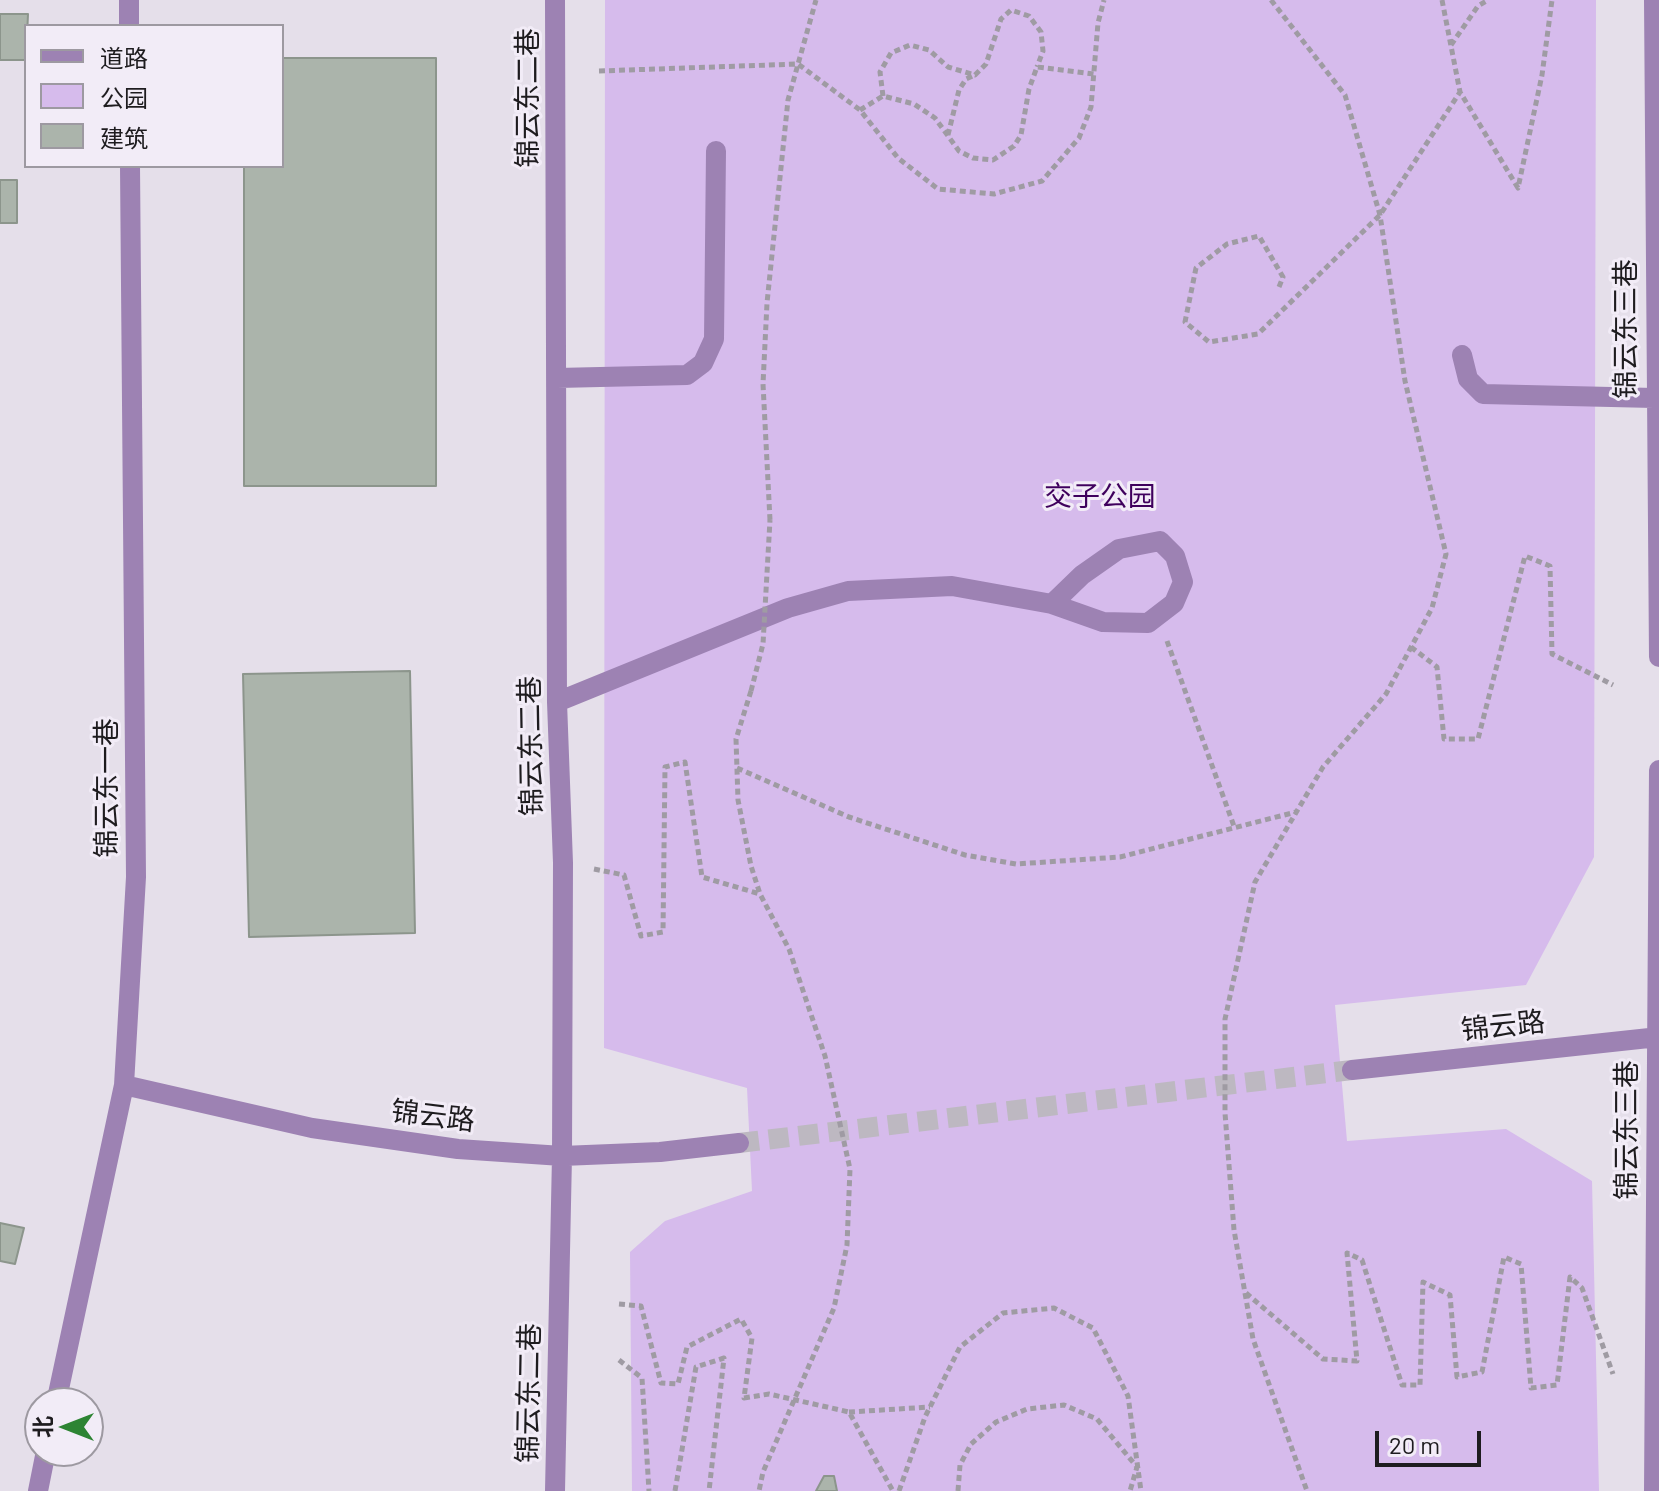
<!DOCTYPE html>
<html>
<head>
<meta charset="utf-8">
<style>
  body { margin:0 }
  #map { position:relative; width:1659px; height:1491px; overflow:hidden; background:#e5dfea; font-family:Barlow,"Noto Sans SC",sans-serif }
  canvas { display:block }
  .legend { position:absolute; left:24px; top:24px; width:260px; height:144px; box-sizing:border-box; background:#f2ecf7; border:2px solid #9d99a1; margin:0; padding:10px 14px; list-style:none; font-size:24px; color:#1e1c1f }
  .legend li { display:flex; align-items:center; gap:16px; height:40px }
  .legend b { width:40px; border:2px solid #9d99a1 }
  .north { position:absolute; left:24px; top:1387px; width:80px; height:80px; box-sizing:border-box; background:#f2ecf7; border:2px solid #9d99a1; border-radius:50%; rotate:270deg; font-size:22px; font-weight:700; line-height:32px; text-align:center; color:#1e1c1f }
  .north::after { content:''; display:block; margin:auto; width:28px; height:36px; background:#2d8433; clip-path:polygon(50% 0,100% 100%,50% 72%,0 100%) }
  .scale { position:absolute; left:1375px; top:1431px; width:106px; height:36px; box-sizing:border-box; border:4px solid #1e1c1f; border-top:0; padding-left:10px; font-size:24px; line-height:28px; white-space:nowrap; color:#1e1c1f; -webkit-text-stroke:6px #f2ecf7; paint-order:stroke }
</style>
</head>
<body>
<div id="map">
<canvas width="1659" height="1491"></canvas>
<ul class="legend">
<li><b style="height:10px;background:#9d82b3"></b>道路</li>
<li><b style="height:22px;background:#d6bbec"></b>公园</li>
<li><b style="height:22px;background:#abb4ab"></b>建筑</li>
</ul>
<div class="north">北</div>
<div class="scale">20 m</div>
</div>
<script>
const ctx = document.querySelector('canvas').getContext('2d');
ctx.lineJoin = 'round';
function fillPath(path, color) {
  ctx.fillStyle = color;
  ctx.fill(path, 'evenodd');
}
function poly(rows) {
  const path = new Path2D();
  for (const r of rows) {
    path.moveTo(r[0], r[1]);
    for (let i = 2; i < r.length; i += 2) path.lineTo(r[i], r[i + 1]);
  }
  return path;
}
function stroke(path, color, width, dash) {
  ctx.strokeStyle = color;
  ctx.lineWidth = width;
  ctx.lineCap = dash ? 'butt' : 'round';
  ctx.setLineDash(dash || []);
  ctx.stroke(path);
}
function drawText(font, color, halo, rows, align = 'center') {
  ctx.font = font + ' Barlow,"Noto Sans SC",sans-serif';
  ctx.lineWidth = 6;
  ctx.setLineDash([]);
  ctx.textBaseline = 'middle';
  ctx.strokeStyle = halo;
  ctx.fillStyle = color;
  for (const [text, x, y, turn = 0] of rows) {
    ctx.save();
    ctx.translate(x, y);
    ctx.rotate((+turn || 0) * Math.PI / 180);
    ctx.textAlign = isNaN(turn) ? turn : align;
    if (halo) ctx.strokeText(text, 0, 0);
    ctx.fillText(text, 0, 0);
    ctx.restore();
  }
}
const green = poly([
  [605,0,1596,0,1594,857,1526,985,1335,1005,1347,1141,1506,1129,1592,1181,1599,1491,632,1491,630,1252,665,1221,752,1191,747,1088,604,1048]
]);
const building = poly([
  [0,14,28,14,26,60,0,60,0,14],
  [282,58,436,58,436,486,244,486,244,166,282,166,282,58],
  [0,180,17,180,17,223,0,223,0,180],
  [410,671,415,933,249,937,243,674,410,671],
  [0,1223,24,1228,15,1264,0,1261,0,1223],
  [824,1476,834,1476,837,1491,816,1491,824,1476]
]);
const minorTunnel = poly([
  [739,1143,1352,1070]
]);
const path = poly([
  [1271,0,1345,95,1380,215,1405,381,1446,554,1432,608,1386,694,1323,767,1255,882,1225,1019,1225,1113,1234,1230,1253,1339,1307,1491],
  [1442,0,1460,92,1518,188,1542,75,1552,0],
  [1451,45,1478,6,1488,0],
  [599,71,798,64,860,110,898,158,938,189,994,194,1042,181,1079,138,1091,107,1098,23,1104,0],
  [883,96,880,72,891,53,910,45,929,50,948,67,975,75,986,64,1001,19,1011,10,1029,16,1041,32,1043,51,1037,67],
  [860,110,883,96,914,104,935,118,959,151,973,158,993,160,1014,146,1021,135,1029,89,1037,67,1094,74],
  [948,135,959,90,966,79,975,75],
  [1279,287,1283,277,1259,236,1227,244,1196,268,1185,322,1209,342,1258,334,1380,215,1460,92],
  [770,520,763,384,767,303,788,100,816,0],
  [1167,641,1235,829],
  [1411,647,1437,667,1444,739,1478,739,1525,556,1550,566,1552,654,1613,685],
  [751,691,736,739,738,800,751,866,760,894,789,949,825,1056,850,1169,847,1245,834,1308,763,1472,759,1491],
  [737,768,849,817,965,855,1016,864,1120,857,1296,812],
  [594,869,624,875,641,936,663,932,665,767,685,762,702,877,760,894],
  [1246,1293,1323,1359,1357,1361,1347,1253,1362,1260,1402,1385,1420,1385,1423,1282,1450,1295,1457,1377,1482,1372,1504,1257,1521,1264,1531,1388,1557,1385,1570,1277,1582,1288,1613,1374],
  [619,1304,641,1306,661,1383,678,1384,687,1347,741,1319,752,1338,744,1398,769,1394,849,1412,893,1491],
  [619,1360,642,1378,649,1491],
  [849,1412,930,1407],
  [675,1491,696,1367,724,1358,709,1491],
  [899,1491,925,1417,960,1347,1003,1313,1054,1308,1093,1328,1128,1396,1141,1491],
  [958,1491,960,1465,971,1444,996,1422,1027,1409,1064,1405,1097,1419,1137,1467,1130,1491]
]);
const minor = poly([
  [129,0,129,26],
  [1654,0,1659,657],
  [1462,355,1468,379,1483,394,1654,398],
  [557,378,687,375,703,363,714,339,716,151],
  [557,702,788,608,848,591,952,586,1052,604,1103,622,1148,623,1174,603,1183,582,1175,556,1160,541,1119,549,1082,575,1052,604],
  [1352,1070,1659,1037],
  [124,1085,312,1128,458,1149,562,1156,660,1152,739,1143],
  [56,1403,124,1085,136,877,130,166],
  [38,1491,46,1451],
  [555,1491,562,1156,563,863,557,702,555,0],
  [1654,1491,1659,770]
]);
const pathBridge = poly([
  [751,691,763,644,770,520]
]);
const streetNames = [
  ["锦云东二巷",528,98,-90],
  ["锦云东三巷",1626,329,-90],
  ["锦云东二巷",531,746,-91],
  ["锦云东一巷",107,788,-90],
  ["锦云路",1503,1026,-6],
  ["锦云路",433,1116,7],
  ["锦云东三巷",1627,1130,-90],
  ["锦云东二巷",529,1393,-89]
];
const parkNames = [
  ["交子公园",1100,497]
];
fillPath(green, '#d6bbec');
fillPath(building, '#abb4ab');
stroke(building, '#8c958c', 2);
stroke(minorTunnel, '#bdb8c1', 20, [20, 10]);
stroke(path, '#9f9ba3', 5, [6, 4]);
stroke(minor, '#9d82b3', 20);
stroke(pathBridge, '#9f9ba3', 5, [6, 4]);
drawText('28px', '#1e1c1f', '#f2ecf7', streetNames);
drawText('28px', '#3f005d', '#f2ecf7', parkNames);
</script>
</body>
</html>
